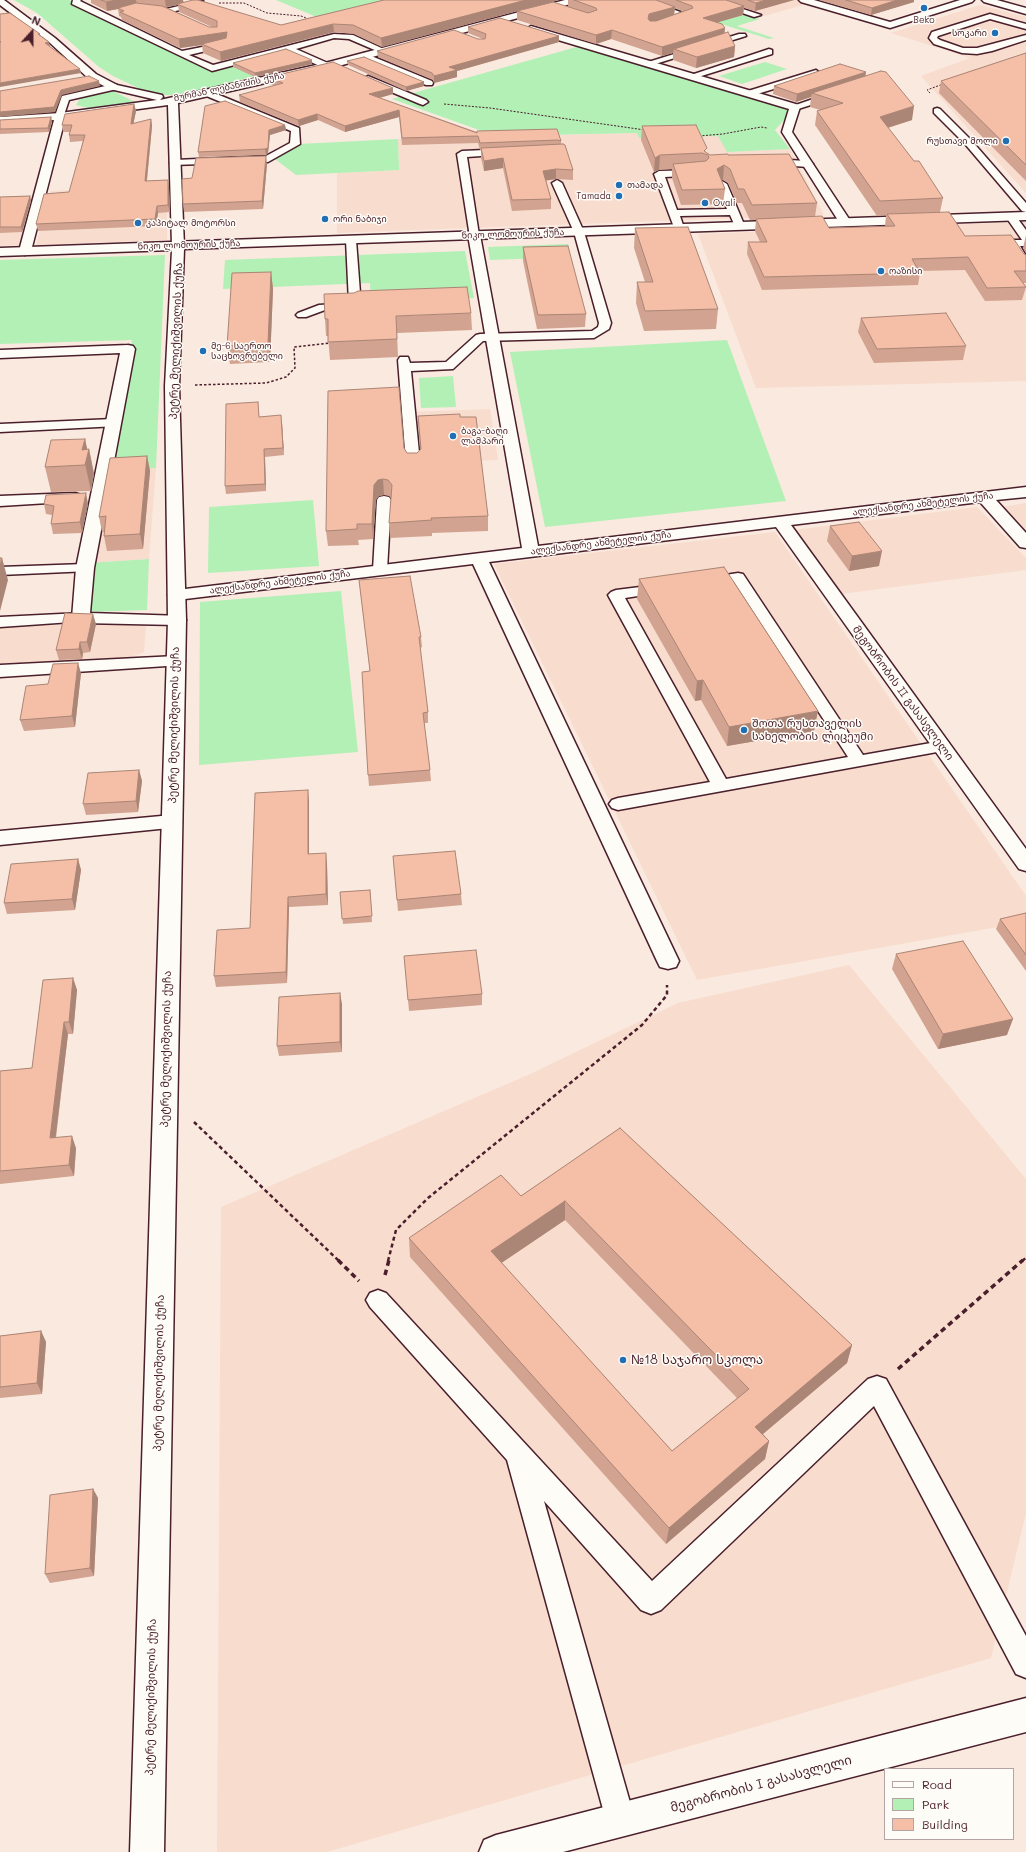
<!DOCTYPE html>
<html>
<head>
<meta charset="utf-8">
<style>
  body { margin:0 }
  #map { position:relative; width:1026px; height:1852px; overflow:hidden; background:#fae9df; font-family:Mali,sans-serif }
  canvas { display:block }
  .legend { position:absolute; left:884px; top:1768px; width:130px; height:72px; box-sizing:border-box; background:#fdfcf7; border:1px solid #b5a4a5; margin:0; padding:5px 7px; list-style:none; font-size:12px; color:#4a1f2b }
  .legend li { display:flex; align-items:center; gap:8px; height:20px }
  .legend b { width:20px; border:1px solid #b5a4a5 }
  .north { position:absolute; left:12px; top:12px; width:40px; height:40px; -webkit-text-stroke:3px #fdfcf7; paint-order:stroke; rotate:21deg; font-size:11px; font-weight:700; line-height:16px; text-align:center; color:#4a1f2b }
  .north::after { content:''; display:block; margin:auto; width:14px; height:18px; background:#4a1f2b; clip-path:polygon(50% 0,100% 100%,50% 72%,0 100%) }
</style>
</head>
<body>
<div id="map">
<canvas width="1026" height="1852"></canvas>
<ul class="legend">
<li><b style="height:5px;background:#fdfcf7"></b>Road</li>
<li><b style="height:11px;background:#b2f0b6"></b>Park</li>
<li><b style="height:11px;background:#f4bea7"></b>Building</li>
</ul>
<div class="north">N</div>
</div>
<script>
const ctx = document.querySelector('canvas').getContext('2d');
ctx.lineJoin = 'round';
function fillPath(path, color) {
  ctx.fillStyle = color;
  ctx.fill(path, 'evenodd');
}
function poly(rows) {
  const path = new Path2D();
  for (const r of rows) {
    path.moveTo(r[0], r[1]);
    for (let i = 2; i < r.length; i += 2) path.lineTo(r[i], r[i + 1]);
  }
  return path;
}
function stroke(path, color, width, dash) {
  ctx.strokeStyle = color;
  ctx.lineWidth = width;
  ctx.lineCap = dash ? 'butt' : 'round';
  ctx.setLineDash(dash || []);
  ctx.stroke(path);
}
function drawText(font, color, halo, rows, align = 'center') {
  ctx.font = font + ' Mali,"Noto Sans Georgian",sans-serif';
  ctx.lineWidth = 3;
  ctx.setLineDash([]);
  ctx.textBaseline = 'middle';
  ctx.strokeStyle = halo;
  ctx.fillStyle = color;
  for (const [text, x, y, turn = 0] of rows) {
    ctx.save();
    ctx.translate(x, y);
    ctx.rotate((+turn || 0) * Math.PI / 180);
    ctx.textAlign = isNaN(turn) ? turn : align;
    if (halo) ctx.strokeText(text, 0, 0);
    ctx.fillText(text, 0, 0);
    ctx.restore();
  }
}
const built = poly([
  [714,0,800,0,810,3,764,16],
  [980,5,1026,17,1026,193,921,76,970,58,891,33],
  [637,133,640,138,718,136,728,152,790,149,824,215,337,233,337,173,399,170,398,139],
  [167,186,167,240,36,245,50,191],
  [32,201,22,245,0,246,0,202],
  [1026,222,1026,381,756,388,698,234],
  [490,409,498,460,415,463,411,412],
  [156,468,149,559,88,563,109,469],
  [1026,503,1026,533,1002,507],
  [977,507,1026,558,1026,570,841,594,794,530],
  [775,532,1026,896,1026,922,697,980,494,564],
  [113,622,146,625,144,652,120,661,0,667,0,627],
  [849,965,1026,1179,1026,1513,991,1658,327,1852,217,1852,221,1207,528,1075,678,1003]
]);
const green = poly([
  [14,0,69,0,182,56,212,69,286,50,309,62,182,95,153,95,113,76,99,67,37,13],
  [276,0,399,0,350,31],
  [644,0,699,0,760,19,737,26,774,38,769,39],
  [580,46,788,108,785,119,775,130,790,149,727,152,718,136,639,138,637,133,496,136,392,99],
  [765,62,787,69,742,84,719,76],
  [111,90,135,102,88,108,76,105,81,97],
  [398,139,399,170,296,175,275,159,299,144],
  [568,244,571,257,490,260,488,247],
  [465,251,474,298,371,302,370,283,223,289,225,260],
  [165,255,156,468,109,469,132,340,0,344,0,260],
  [727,340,786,501,545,527,510,352],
  [453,376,456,407,421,408,419,378],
  [313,500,319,566,208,573,209,507],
  [149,559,147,610,85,612,88,563],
  [341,591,358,752,199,765,200,602]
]);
const pathFar3 = poly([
  [219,3,244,3,267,13,301,16,311,20],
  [930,93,927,90,943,84],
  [444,104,490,108,645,130],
  [699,136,723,134,761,127,767,128]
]);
const pathFar2 = poly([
  [195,385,266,383,286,377,295,368,294,347,331,343]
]);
const pathFar1 = poly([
  [194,1122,339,1261],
  [388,1261,396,1230,428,1198,642,1025,667,995,667,985],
  [1022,1261,1026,1258]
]);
const path = poly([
  [338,1260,359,1281],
  [385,1275,389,1260],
  [898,1369,1023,1260]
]);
const service = poly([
  [73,0,81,0,80,1,182,51,227,42,227,46,189,55,213,65,334,34,353,35,388,51,384,54,349,39,334,38,296,49,330,64,330,68,324,68,287,51,212,71,72,4,73,0],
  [636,0,648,0,691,16,668,22,668,18,678,16,636,0],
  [704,0,716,0,761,15,754,17,704,0],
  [200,1,203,1,203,5,166,13,146,11,142,9,146,7,166,9,200,1],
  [990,14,1026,24,1026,29,990,19,938,36,937,38,940,40,963,48,977,48,1026,35,1026,40,992,51,977,54,962,53,934,44,929,38,932,32,990,14],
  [739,34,745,34,746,36,652,65,646,65,645,63,739,34],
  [769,49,772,50,772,54,695,78,689,78,688,76,769,49],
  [364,53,432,81,433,83,432,85,426,85,361,58,360,56,364,53],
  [816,70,820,73,819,75,754,95,751,96,747,93,748,91,816,70],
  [368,76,426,100,428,102,423,105,420,104,365,81,364,79,368,76],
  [114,84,117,85,117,89,69,100,63,118,57,118,55,116,62,96,114,84],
  [207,90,299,128,300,144,268,162,172,165,170,163,175,160,266,156,290,143,291,131,204,95,203,93,207,90],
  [836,91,839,92,839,96,795,110,790,107,836,91],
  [937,108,940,109,971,140,1026,203,1026,212,1022,211,965,144,934,113,934,109,937,108],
  [507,149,512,152,510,154,467,157,479,235,478,237,470,237,457,154,462,151,507,149],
  [769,159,808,161,813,164,808,167,766,164,764,162,766,160,769,159],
  [698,170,703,173,702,175,665,177,677,210,727,209,717,184,722,181,727,184,743,222,742,224,734,224,730,215,680,216,684,228,683,230,675,230,654,174,659,171,698,170],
  [557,180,562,183,584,232,611,323,609,329,594,338,483,341,453,369,411,371,420,463,418,466,408,466,406,463,398,360,400,357,408,357,410,363,446,362,476,335,480,334,592,331,598,327,599,323,574,232,552,183,557,180],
  [1011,214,1015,215,1026,230,1026,246,1020,246,1026,256,1026,267,1022,266,1007,243,1012,240,1022,240,1006,217,1011,214],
  [351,237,356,240,361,306,355,309,325,310,306,317,298,317,296,315,298,313,319,305,349,303,346,240,351,237],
  [113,419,119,423,118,426,0,432,0,424,113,419],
  [384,496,389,497,391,500,387,570,385,573,380,574,375,573,373,570,377,500,379,497,384,496],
  [85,564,90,565,92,568,90,571,0,575,0,567,85,564],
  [738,573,743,574,745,577,863,755,942,741,948,742,950,746,948,750,618,810,612,808,609,804,612,800,618,798,710,782,608,595,611,592,616,590,664,584,669,585,671,588,669,591,664,592,625,598,726,779,848,757,734,582,706,586,701,585,699,582,701,579,706,578,738,573],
  [81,613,86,615,89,618,86,621,0,627,0,617,81,613],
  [378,1290,386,1293,652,1581,868,1379,877,1376,886,1379,1026,1636,1026,1678,1016,1674,874,1406,661,1610,651,1614,641,1610,544,1501,635,1820,631,1831,620,1835,609,1831,507,1460,370,1307,366,1300,370,1293,378,1290]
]);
const minor = poly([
  [0,0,4,0,55,38,96,74,117,85,162,95,163,97,160,100,325,63,565,0,580,0,578,2,331,68,178,103,184,246,178,250,172,246,168,105,65,119,31,251,25,255,19,251,54,120,0,123,0,117,60,113,157,100,110,89,88,78,49,42,0,5,0,0],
  [799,0,814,0,890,22,960,0,974,0,972,2,890,28,801,2,799,0],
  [531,26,799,105,800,107,792,132,851,222,849,225,841,225,782,132,789,109,528,31,526,29,531,26],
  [474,231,480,235,538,546,1026,487,1026,497,996,500,1026,533,1026,548,1020,547,980,502,791,525,1026,849,1026,871,1019,869,776,527,489,562,679,961,676,967,668,969,660,967,657,961,473,564,177,600,171,599,168,595,171,591,177,590,522,548,468,235,474,231],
  [128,345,133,346,135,349,94,568,90,613,183,616,186,620,183,624,177,625,81,623,75,622,72,618,76,568,120,353,0,358,0,350,128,345],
  [75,493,81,495,83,498,81,501,0,506,0,496,75,493],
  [176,656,182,657,185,661,182,665,0,677,0,665,176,656],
  [172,815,179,817,182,822,179,827,0,845,0,831,172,815],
  [1026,1698,1026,1732,563,1852,479,1852,484,1840,496,1835,1026,1698]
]);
const tertiary = poly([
  [1026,212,1026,220,184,249,179,386,186,620,164,1852,130,1852,168,620,165,386,172,250,0,256,0,248,1026,212]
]);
const primary = poly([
  [982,0,997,0,1026,8,1026,14,984,2,982,0]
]);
const wall = poly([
  [91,0,183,0,183,2,281,25,384,0,559,0,382,47,354,34,334,32,221,61,203,53,202,45,180,48,122,20,121,17,119,16,118,9,107,11,91,3],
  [178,5,179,12,212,27,209,27,166,7],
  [568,0,794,0,755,11,744,8,743,15,717,22,725,28,724,34,735,46,734,57,696,68,673,60,673,53,662,56,611,39,596,44,517,20,517,11,568,6],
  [675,8,683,11,674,14],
  [819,0,914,0,914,2,871,15],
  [468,27,559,36,559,42,457,71,457,77,434,83,433,80,378,57,377,51,478,39,483,39,468,33],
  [1026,53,1026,181,939,93,941,81],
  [347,61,424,82,424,86,406,91,348,65],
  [233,63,312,64,255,77,233,67],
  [865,76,912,120,888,128,943,198,940,212,965,236,1026,255,1026,283,1023,283,1026,287,1022,300,985,301,965,270,919,271,920,273,918,285,762,290,747,254,748,242,760,242,755,231,756,220,750,220,742,203,737,203,728,183,723,180,721,180,725,189,723,204,681,205,672,178,672,169,659,170,654,172,641,140,642,126,706,153,710,155,728,155,817,203,815,217,829,228,885,226,886,215,877,216,815,125,817,111,820,110,810,107,811,97,796,102,773,94,774,86],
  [269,77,393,94,380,98,477,132,557,129,561,141,561,144,573,170,573,180,556,179,546,180,551,199,551,209,512,211,503,168,484,171,481,158,481,150,480,150,478,143,402,145,399,117,345,132,318,120,299,126,240,102,239,95,274,86,270,84],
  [134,104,136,111,133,124,151,119,152,126,147,181,168,180,169,187,170,212,158,213,156,226,38,231,36,224,69,192,83,141,70,142,69,135,70,132,63,132,62,125],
  [51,117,52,122,49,132,0,134,0,120],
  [285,125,286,130,270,135,268,153,266,155,199,157,198,152],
  [267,164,263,209,184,212,183,204,192,178],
  [30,196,31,201,22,232,0,233,0,197],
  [635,228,718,309,716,329,644,331,636,303,637,282,645,282,634,248],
  [1026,235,1026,253,1023,248],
  [523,247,586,314,585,327,537,329,523,261],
  [271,272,273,289,270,362,230,364,227,346],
  [471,313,472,330,397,333,398,357,330,360,328,336,326,336,325,319],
  [861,318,966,346,963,360,874,363,858,332],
  [259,410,259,417,282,423,284,455,265,457,266,491,226,494,225,486],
  [418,416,460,417,488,516,488,531,432,533,432,536,390,538,389,523,391,498,389,496,384,495,379,496,376,500,373,539,358,540,359,545,328,546,326,531,404,448,407,453,417,453,420,450],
  [85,439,87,449,89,449,94,474,91,491,51,492,45,467],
  [147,456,150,471,143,549,107,551,104,536,104,532,102,532,99,517],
  [44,504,88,504,82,533,53,534,51,524,52,515,46,514],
  [830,526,879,566,849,571,827,541],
  [639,579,814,731,727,746,701,700,695,701,637,599],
  [359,580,421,637,422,647,420,648,428,712,428,723,424,723,430,770,431,781,369,786,368,775,370,672],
  [96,624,90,652,83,653,82,659,59,660,56,650],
  [81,673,75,727,24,731,20,720],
  [139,770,142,781,138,812,86,815,83,804],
  [309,801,309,854,327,864,328,905,289,907,287,983,216,987,214,976,250,928],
  [393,856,461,894,462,905,398,911],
  [78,859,81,870,75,910,7,914,4,903],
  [370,890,372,922,343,924,340,892],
  [1026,913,1026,971,996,929,1000,919],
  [896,954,1007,1035,938,1049,892,969],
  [404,956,482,994,482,1005,409,1011],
  [73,978,77,990,73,1034,68,1034,56,1138,76,1148,74,1176,0,1184,0,1071,32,1068],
  [342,1004,342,1052,279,1056,277,1046],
  [620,1128,852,1345,847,1363,763,1434,769,1441,765,1459,666,1544,410,1257,409,1238,521,1196],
  [565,1220,737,1398,672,1451,501,1263],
  [41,1331,46,1342,42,1394,0,1398,0,1336],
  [93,1489,98,1498,94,1576,50,1583,45,1574]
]);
const shadedWall = poly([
  [117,0,136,0,137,5,118,8,118,9,107,11,106,2],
  [165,0,183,0,184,4,177,4,178,5,166,7],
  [526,0,559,0,382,47,381,38],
  [766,0,794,0,755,11,756,3],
  [897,0,914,0,914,2,871,15,872,8],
  [744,6,743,15,702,27,703,18],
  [675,7,674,16,648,28,649,14],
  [333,24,334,32,221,61,220,52],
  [725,28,724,37,674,49,673,53,662,56,662,47],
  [612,30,611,39,596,44,596,35],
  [227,32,228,41,202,44,202,45,180,48,179,39],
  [559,36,559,42,457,71,457,77,434,83,434,76,449,67],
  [49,42,50,47,45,43],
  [735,46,734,57,696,68,697,57],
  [312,60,312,64,255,77,255,73],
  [80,69,81,73,0,87,0,83],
  [866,72,865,80,812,93,811,97,796,102,797,94],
  [99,81,100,86,62,95,55,112,0,117,0,112,61,90],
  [424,82,424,86,406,91,406,87],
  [393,88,393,94,370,100,369,94],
  [134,104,136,111,132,131,131,124],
  [914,106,912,120,877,131,880,117],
  [399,110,399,117,345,132,345,126],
  [317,114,318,120,299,126,298,120],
  [51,117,52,122,49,132,48,128],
  [151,119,152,126,146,188,145,181],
  [285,125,286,130,270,135,268,153,266,155,265,149,269,130],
  [660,155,659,170,654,172,655,158],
  [266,156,267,164,263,209,262,201],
  [503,158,503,168,484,171,484,161],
  [724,165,723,180,716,184,717,169],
  [556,169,556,179,543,181,543,171],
  [168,180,169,187,170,212,168,205],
  [30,196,31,201,22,232,21,227],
  [157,206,158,213,156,226,155,219],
  [271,272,273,289,270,362,268,344],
  [281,415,282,423,284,455,283,448],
  [85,439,88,453,89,449,94,474,91,491,82,450],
  [264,449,265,457,266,491,265,484],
  [147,456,150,471,143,549,140,534],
  [383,479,384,495,379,496,376,500,373,539,372,524,374,485,378,480],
  [86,493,88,504,82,533,80,522],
  [882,551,879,566,849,571,852,556],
  [2,558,8,580,0,611,0,566],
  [93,614,96,624,90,652,87,642],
  [80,642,83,653,82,659,79,649],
  [78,663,81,673,75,727,72,716],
  [703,680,701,700,695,701,697,681],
  [818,711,814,731,727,746,729,727],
  [139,770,142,781,138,812,136,801],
  [308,790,309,801,309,865,308,854],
  [326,853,327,864,328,905,326,894],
  [78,859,81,870,75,910,72,899],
  [288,897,289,907,287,983,286,972],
  [73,978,77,990,73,1034,69,1022],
  [340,993,342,1004,342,1052,340,1042],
  [1013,1019,1007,1035,938,1049,943,1034],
  [64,1022,68,1034,54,1150,50,1138],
  [72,1136,76,1148,74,1176,69,1165],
  [565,1201,565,1220,491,1270,491,1251],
  [41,1331,46,1342,42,1394,37,1383],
  [852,1345,847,1363,751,1444,755,1427],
  [769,1441,765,1459,666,1544,669,1528],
  [93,1489,98,1498,94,1576,90,1568]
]);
const building = poly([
  [101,0,117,0,106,2,101,0],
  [193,0,198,0,281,25,384,0,526,0,381,38,353,25,333,24,220,52,202,44,226,38,227,32,179,39,120,12,124,11,118,8,136,3,162,6,209,27,217,27,217,21,177,4,193,0],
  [574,0,656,0,675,7,649,14,648,19,650,21,656,21,693,8,692,6,676,0,726,0,744,6,703,18,722,24,725,28,662,47,612,30,596,35,517,11,553,2,588,13,597,10,596,8,574,0],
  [748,0,766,0,756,3,748,0],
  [846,0,897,0,872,8,846,0],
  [10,13,40,34,38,34,49,42,45,43,80,69,0,83,0,42,1,42,0,41,0,14,10,13],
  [500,18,559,36,449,67,457,70,434,76,432,73,377,51,454,30,478,39,485,39,486,34,468,27,500,18],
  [728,32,735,46,697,57,674,49,728,32],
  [286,49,312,60,255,73,233,63,286,49],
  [1026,53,1026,165,941,81,1026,53],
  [364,57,424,82,406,87,347,61,364,57],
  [333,62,393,88,369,94,477,133,477,131,557,129,561,141,558,140,480,143,478,136,402,138,399,110,345,126,317,114,298,120,239,95,283,83,269,77,333,62],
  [840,64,866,72,797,94,774,86,840,64],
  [881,71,886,72,914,106,880,117,914,161,919,161,943,198,880,201,817,111,843,103,812,93,881,71],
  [89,76,99,81,61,90,54,107,0,112,0,91,89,76],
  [225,101,285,125,269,130,268,148,265,149,198,152,205,106,225,101],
  [134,104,131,124,151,119,145,181,168,180,168,205,157,206,155,219,36,224,44,194,69,192,85,135,69,135,72,125,62,125,65,114,134,104],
  [51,117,48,128,0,129,0,120,51,117],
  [696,125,707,148,704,151,710,155,728,154,728,155,789,154,817,203,752,205,744,189,738,189,730,169,724,165,717,169,725,189,682,190,673,164,706,161,709,158,708,155,702,153,660,155,655,158,642,126,696,125],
  [563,144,565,145,573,170,556,169,543,171,551,199,512,200,503,158,484,161,481,148,563,144],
  [266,156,262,201,183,204,182,179,192,178,196,158,266,156],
  [30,196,21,227,0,227,0,197,30,196],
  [949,212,965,236,1011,235,1024,254,1026,255,1026,271,1014,271,1026,287,987,288,968,257,912,259,920,273,764,277,748,242,767,242,756,219,822,216,829,228,895,226,887,214,949,212],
  [688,227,718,309,645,311,637,282,653,282,635,228,688,227],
  [568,246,586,314,538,315,523,247,568,246],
  [271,272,268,344,227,346,232,273,271,272],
  [467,287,471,313,396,316,397,339,328,342,328,319,325,319,324,294,354,293,358,291,467,287],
  [946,313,966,346,877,349,861,318,946,313],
  [399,387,404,448,407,453,417,453,421,449,418,416,460,414,460,417,476,417,488,516,431,518,432,520,389,523,392,485,388,480,383,479,378,480,374,485,372,524,357,524,357,529,326,531,328,391,399,387],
  [258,402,259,417,281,415,283,448,264,449,265,484,225,486,226,404,258,402],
  [85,439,82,450,89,449,85,465,45,467,51,440,85,439],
  [147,456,140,534,104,536,106,516,99,517,110,458,147,456],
  [86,493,80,522,51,524,54,506,44,504,46,495,86,493],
  [859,522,882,551,852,556,830,526,859,522],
  [0,558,2,558,0,566,0,558],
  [724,567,818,711,729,727,703,680,697,681,639,579,724,567],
  [410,576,421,637,419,637,428,712,423,713,430,770,368,775,362,672,370,671,359,580,410,576],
  [65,613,93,614,87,642,80,642,79,649,56,650,65,613],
  [78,663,72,716,20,720,26,686,48,684,53,664,78,663],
  [139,770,136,801,83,804,88,773,139,770],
  [308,790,308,854,326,853,326,894,288,897,286,972,214,976,217,930,250,928,255,793,308,790],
  [455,851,461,894,397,900,393,856,455,851],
  [78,859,72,899,4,903,11,864,78,859],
  [370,890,372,916,342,919,340,892,370,890],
  [1026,913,1026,955,1000,919,1026,913],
  [963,941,1013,1019,943,1034,896,954,963,941],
  [476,950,482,994,408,1000,404,956,476,950],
  [73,978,69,1022,64,1022,50,1138,72,1136,69,1165,0,1171,0,1071,32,1068,43,980,73,978],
  [340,993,340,1042,277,1046,279,997,340,993],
  [620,1128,852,1345,755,1427,769,1441,669,1528,409,1238,501,1175,521,1196,620,1128],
  [565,1201,749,1389,672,1451,491,1251,565,1201],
  [41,1331,37,1383,0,1387,0,1336,41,1331],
  [93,1489,90,1568,45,1574,50,1495,93,1489]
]);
const markers = [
  [924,8,4,"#1f6fb2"],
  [995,33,4,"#1f6fb2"],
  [1006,141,4,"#1f6fb2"],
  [619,185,4,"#1f6fb2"],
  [619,196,4,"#1f6fb2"],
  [705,203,4,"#1f6fb2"],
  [325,219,4,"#1f6fb2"],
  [138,223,4,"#1f6fb2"],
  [881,271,4,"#1f6fb2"],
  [203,351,4,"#1f6fb2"],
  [453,436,4,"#1f6fb2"],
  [744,730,4,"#1f6fb2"],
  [623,1360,4,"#1f6fb2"]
];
const farPoinames = [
  ["Beko",924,20,"center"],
  ["სოკარი",987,33,"right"],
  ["რუსთავი მოლი",998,141,"right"],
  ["თამადა",627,185],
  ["Tamada",611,196,"right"],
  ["Ovali",713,203],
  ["ორი ნაბიჯი",333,219],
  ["კაპიტალ მოტორსი",146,223],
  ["ოაზისი",889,271],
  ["მე-6 საერთო",211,346],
  ["საცხოვრებელი",211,356],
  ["ბაგა-ბაღი",461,431],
  ["ლამპარი",461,441]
];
const farStreetnames = [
  ["მურმან ლებანიძის ქუჩა",229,87,-12],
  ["ნიკო ლომოურის ქუჩა",513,234,-2],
  ["ნიკო ლომოურის ქუჩა",189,245,-2],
  ["ალექსანდრე ახმეტელის ქუჩა",923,504,-7],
  ["ალექსანდრე ახმეტელის ქუჩა",601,543,-7],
  ["ალექსანდრე ახმეტელის ქუჩა",280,582,-7]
];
const streetNames = [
  ["პეტრე მელიქიშვილის ქუჩა",176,341,-88],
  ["მეგობრობის II გასასვლელი",903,693,54],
  ["პეტრე მელიქიშვილის ქუჩა",174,725,-89],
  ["პეტრე მელიქიშვილის ქუჩა",166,1049,-89],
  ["პეტრე მელიქიშვილის ქუჩა",159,1373,-89],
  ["პეტრე მელიქიშვილის ქუჩა",151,1697,-89]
];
const poiNames = [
  ["შოთა რუსთაველის",752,724],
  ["სახელობის ლიცეუმი",752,737]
];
const nearPoinames = [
  ["№18 საჯარო სკოლა",631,1360]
];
const nearStreetnames = [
  ["მეგობრობის I გასასვლელი",761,1784,-15]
];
fillPath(built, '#f8dcce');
fillPath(green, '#b2f0b6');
stroke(service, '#4a1f2b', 3);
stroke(minor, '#4a1f2b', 3);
stroke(tertiary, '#4a1f2b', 3);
stroke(primary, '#4a1f2b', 3);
stroke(pathFar3, '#4a1f2b', 1, [2, 1.5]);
stroke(pathFar2, '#4a1f2b', 1.5, [2.5, 2]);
stroke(pathFar1, '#4a1f2b', 2.5, [4, 3]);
stroke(path, '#4a1f2b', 3.5, [5.5, 4]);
fillPath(service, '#fdfcf7');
fillPath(minor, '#fdfcf7');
fillPath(tertiary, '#fdfcf7');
fillPath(primary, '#fdfcf7');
fillPath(wall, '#d2a390');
fillPath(shadedWall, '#ab8575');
fillPath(building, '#f4bea7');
stroke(building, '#ab8575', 1);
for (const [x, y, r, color] of markers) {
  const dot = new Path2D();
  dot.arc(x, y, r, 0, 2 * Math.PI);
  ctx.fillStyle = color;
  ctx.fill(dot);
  stroke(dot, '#fdfcf7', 1.5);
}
drawText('9px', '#4a1f2b', '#fdfcf7', farPoinames, 'left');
drawText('9px', '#4a1f2b', '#fdfcf7', farStreetnames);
drawText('11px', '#4a1f2b', '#fdfcf7', streetNames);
drawText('11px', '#4a1f2b', '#fdfcf7', poiNames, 'left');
drawText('13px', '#4a1f2b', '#fdfcf7', nearPoinames, 'left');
drawText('13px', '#4a1f2b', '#fdfcf7', nearStreetnames);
</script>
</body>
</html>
